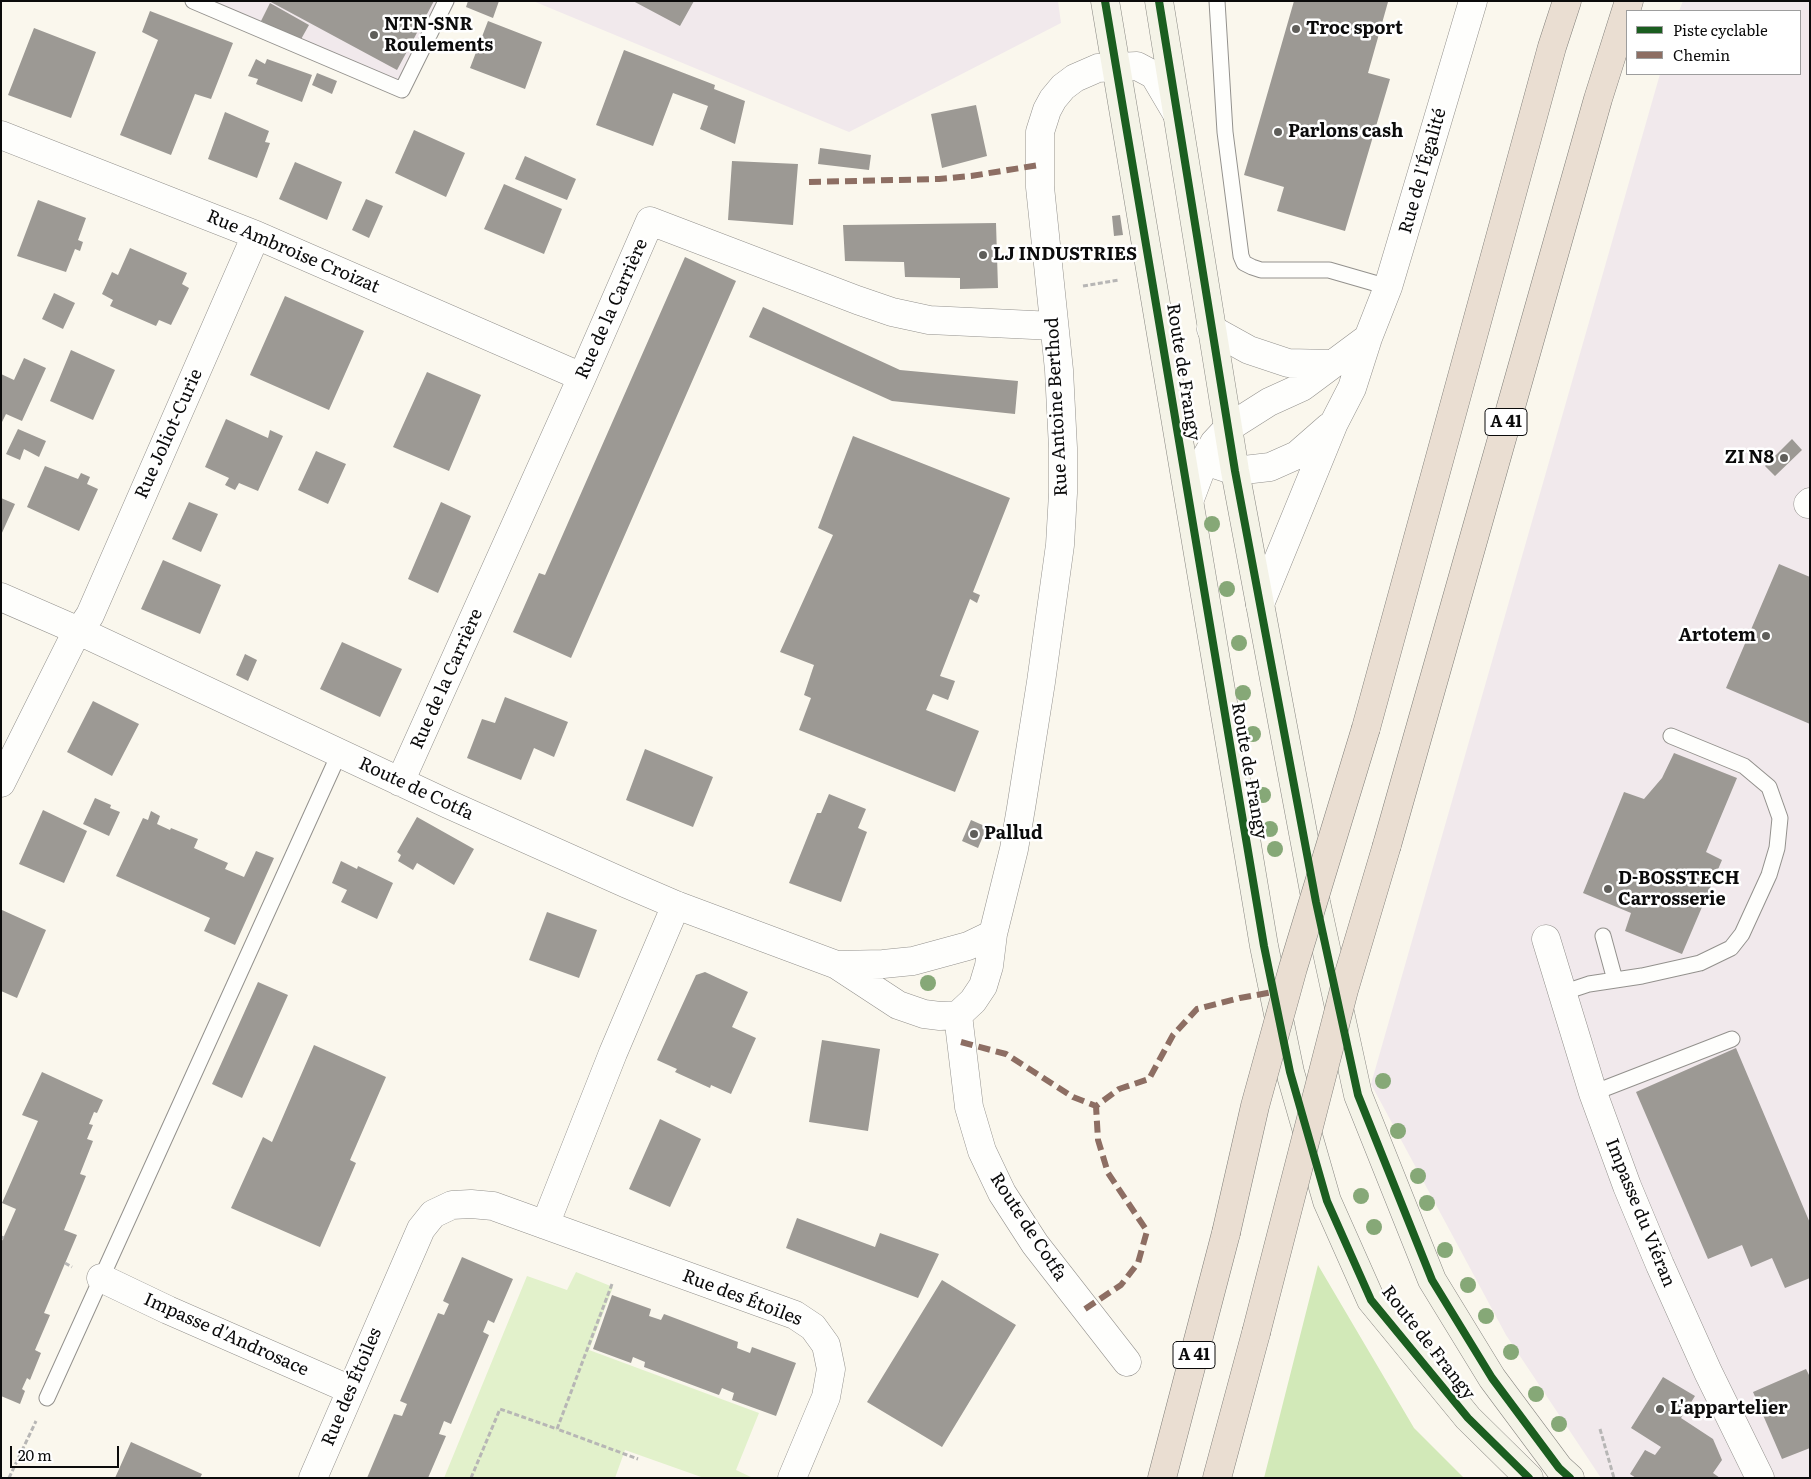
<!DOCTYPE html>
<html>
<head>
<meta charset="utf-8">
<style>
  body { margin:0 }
  #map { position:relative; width:1811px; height:1479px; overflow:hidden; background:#faf7ed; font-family:Literata,serif }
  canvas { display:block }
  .frame { position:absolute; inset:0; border:2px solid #0b0b0b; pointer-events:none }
  .legend { position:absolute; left:1626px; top:10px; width:175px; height:65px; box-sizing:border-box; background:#fff; border:1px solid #9d9d9d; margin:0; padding:6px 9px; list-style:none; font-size:15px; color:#0b0b0b }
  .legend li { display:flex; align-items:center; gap:10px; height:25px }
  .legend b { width:25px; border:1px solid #9d9d9d }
  .scale { position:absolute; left:10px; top:1446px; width:109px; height:22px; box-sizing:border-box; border:2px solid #0b0b0b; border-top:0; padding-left:6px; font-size:15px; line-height:18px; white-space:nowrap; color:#0b0b0b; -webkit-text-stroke:4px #fff; paint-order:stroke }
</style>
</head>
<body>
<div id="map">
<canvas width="1811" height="1479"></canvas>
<div class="frame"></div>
<ul class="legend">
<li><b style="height:6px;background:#1b5e20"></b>Piste cyclable</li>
<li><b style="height:6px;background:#8d6e63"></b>Chemin</li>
</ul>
<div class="scale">20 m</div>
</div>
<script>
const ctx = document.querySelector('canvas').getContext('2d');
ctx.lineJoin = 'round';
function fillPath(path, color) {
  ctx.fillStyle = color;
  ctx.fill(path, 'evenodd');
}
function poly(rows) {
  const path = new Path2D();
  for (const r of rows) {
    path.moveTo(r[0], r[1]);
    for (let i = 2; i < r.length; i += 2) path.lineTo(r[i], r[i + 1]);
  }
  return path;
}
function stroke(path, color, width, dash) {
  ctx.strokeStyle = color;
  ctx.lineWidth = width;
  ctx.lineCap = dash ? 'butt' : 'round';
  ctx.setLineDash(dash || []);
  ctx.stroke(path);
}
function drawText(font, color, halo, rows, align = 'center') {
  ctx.font = font + ' Literata,serif';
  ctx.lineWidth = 5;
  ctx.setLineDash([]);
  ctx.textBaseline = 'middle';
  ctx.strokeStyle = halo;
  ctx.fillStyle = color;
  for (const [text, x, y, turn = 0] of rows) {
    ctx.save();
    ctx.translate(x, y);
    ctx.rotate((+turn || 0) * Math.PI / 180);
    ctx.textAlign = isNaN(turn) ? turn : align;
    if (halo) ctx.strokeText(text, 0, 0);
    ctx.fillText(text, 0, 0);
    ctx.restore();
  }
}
const industrial = poly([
  [187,1,456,1,404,99],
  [533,1,1058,1,1061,23,849,132],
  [1683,1,1810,1,1810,1478,1601,1478,1506,1335,1371,1084,1660,74,1800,74,1800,11,1679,11]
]);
const green = poly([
  [576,1272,613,1287,589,1350,759,1413,736,1470,753,1478,704,1478,625,1450,615,1478,444,1478,527,1276,567,1290]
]);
const forest = poly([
  [1318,1265,1414,1428,1464,1478,1264,1478]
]);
const building = poly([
  [269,1,434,1,397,70],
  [468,1,499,1,493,18,466,7],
  [633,1,694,1,680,26],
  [1294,1,1388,2,1368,73,1390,79,1345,231,1277,211,1284,187,1244,175],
  [270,3,309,25,300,41,261,21],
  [150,11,233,43,211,99,195,94,171,155,120,135,158,40,142,32],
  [488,21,542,42,525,89,470,68],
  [34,28,96,52,71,118,8,95],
  [624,50,715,85,714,89,745,101,735,144,700,129,708,106,673,93,653,146,596,125],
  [256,59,265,64,267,59,312,75,302,102,256,84,258,79,248,76],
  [317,73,337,81,332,94,312,85],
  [976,105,987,156,942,168,931,114],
  [225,112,269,131,265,142,270,143,257,178,208,159],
  [414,130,465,153,446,197,395,173],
  [820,148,871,155,869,170,818,164],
  [525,156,576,179,567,200,515,179],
  [732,161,798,164,793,225,728,220],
  [295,162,342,182,327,220,279,199],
  [504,184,562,209,544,254,484,229],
  [366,199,383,206,369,238,352,230],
  [38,200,86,218,78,240,83,242,80,251,75,249,66,272,17,256],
  [1120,215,1123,235,1114,236,1112,216],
  [996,223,998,288,960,289,960,278,905,277,904,262,845,261,843,225],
  [130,248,187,273,182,284,189,288,171,325,159,320,156,326,110,306,113,300,102,294,112,272,118,275],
  [685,257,736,281,571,658,513,632,539,573,545,575],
  [54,293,75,303,63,329,42,319],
  [285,296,364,331,329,410,250,375],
  [763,307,900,370,1018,381,1015,414,892,401,749,337],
  [71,350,115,370,93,420,50,401],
  [24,358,46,368,22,421,6,414,1,424,1,374,14,380],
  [427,372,481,395,449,471,393,447],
  [226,419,268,438,270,430,283,436,258,491,239,483,235,490,225,485,229,478,205,467],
  [18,429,46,441,39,457,24,449,20,460,6,454],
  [853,436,1010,498,973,592,980,595,977,603,970,599,940,676,955,681,948,700,933,694,926,710,979,731,955,792,799,730,811,698,804,695,814,665,780,652,833,535,818,528],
  [1792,439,1802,450,1775,476,1765,466],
  [316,451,346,464,328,504,298,490],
  [45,466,78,479,81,473,90,477,87,484,98,489,79,531,27,507],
  [1,498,15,504,1,535],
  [189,502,218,514,201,552,172,539],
  [441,502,471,516,438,593,408,579],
  [163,560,221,585,200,634,141,609],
  [1779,564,1810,577,1810,724,1726,688],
  [342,642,402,669,380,717,320,689],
  [245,654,257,660,248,681,236,675],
  [505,697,568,722,554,757,534,748,521,780,467,758,482,719,495,723],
  [93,701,139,724,112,776,67,752],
  [645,749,713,777,693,827,626,800],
  [1674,753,1737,778,1706,852,1722,860,1682,954,1625,931,1631,913,1583,893,1624,792,1644,799,1662,778],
  [829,794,866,809,858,828,867,832,841,902,789,883,817,813,821,813],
  [95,798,111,805,110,808,120,812,109,836,83,824],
  [43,810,87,831,64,883,19,864],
  [151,811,160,816,157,824,170,830,171,828,198,839,194,848,228,863,225,869,244,877,256,851,274,858,235,945,204,931,210,918,116,876,143,818,148,820],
  [417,817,474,849,454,885,417,863,413,870,398,861,401,855,397,852],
  [971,820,987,827,978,848,962,841],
  [341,861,357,869,358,866,393,883,377,919,341,902,347,890,332,883],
  [2,910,46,930,17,998,1,991],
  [547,912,597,930,579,978,529,960],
  [705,972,748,992,732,1027,756,1038,731,1094,711,1085,710,1088,675,1072,677,1069,657,1060,696,975],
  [258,982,288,995,242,1098,212,1084],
  [822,1040,880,1049,868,1131,809,1122],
  [314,1045,386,1077,350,1160,356,1163,320,1247,231,1208,263,1137,272,1142],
  [1736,1048,1810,1223,1810,1278,1785,1288,1772,1258,1751,1267,1742,1245,1708,1259,1636,1092],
  [42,1072,103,1100,97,1113,94,1112,89,1124,93,1125,87,1139,93,1141,80,1174,86,1176,64,1230,77,1235,44,1313,50,1315,35,1350,41,1353,30,1380,27,1378,22,1389,25,1391,20,1404,1,1396,1,1243,16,1209,2,1203,38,1121,22,1115],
  [660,1119,701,1139,670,1207,629,1189],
  [797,1218,875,1247,880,1233,939,1254,918,1298,786,1248],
  [462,1257,513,1279,494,1323,488,1320,483,1332,489,1335,451,1424,444,1421,439,1434,446,1436,428,1478,367,1478,394,1414,402,1416,407,1404,400,1401,438,1313,444,1315,449,1304,443,1301],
  [942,1280,1016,1325,942,1447,867,1402],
  [612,1295,651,1309,649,1316,661,1320,664,1314,738,1342,737,1348,750,1353,752,1347,796,1363,776,1416,732,1400,734,1393,722,1388,719,1395,644,1367,645,1362,633,1357,631,1363,593,1349],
  [1806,1369,1810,1377,1810,1448,1782,1459,1753,1392],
  [1663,1377,1695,1396,1681,1418,1713,1439,1722,1460,1713,1473,1720,1478,1636,1478,1630,1474,1645,1450,1655,1455,1661,1447,1631,1428],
  [131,1442,202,1474,200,1478,115,1478]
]);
const path = poly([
  [1083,286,1119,280],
  [1,1237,4,1238],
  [65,1263,72,1267],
  [612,1284,557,1429,638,1459],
  [1600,1429,1614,1478],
  [9,1478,36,1421],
  [471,1478,500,1409,557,1429]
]);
const lane = poly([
  [193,1,402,90,446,1],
  [1217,1,1225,132,1241,256,1244,263,1252,267,1261,270,1329,270,1388,287],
  [1603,936,1615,980],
  [1562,993,1589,984,1642,976,1700,963,1731,948,1742,934,1769,875,1777,848,1780,818,1769,787,1744,766,1671,736],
  [1593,1093,1732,1039],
  [47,1398,339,754]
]);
const street = poly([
  [1,135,256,235,582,377],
  [1211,329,1249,350,1288,363,1332,364],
  [1214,464,1235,471,1270,467,1297,455,1329,427],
  [1190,499,1205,459,1214,443,1228,428,1269,402,1302,387,1368,338],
  [1808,504,1810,502],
  [1,597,79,631,448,804,627,884,676,905,837,965,898,1005,924,1014,940,1016,958,1015,973,1001,983,986,989,966,993,934,1014,849,1021,808,1041,682,1060,545,1063,493,1063,448,1059,370,1040,187,1040,132,1047,110,1053,99,1063,87,1075,78,1098,68,1137,66,1154,75,1177,114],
  [1260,604,1334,423,1352,388,1368,338,1388,287,1473,1],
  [400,782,582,377,650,221,857,300,892,312,929,320,1054,326],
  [1,783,71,643,90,615,256,235],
  [1546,939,1593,1093,1627,1186,1660,1265,1708,1372,1760,1478],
  [837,965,883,964,913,961,968,946,993,934],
  [958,1015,969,1107,982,1151,1002,1193,1035,1244,1127,1362],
  [545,1225,613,1053,676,905],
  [101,1278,168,1310,351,1390],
  [313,1478,421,1229,433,1214,452,1205,471,1204,493,1206,795,1315,813,1327,826,1345,831,1369,826,1397,792,1478]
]);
const secondary = poly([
  [1105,1,1264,946,1290,1072,1327,1201,1371,1300,1468,1418,1529,1478],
  [1159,1,1235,471,1316,902,1358,1095,1432,1280,1492,1378,1559,1468,1570,1478]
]);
const highway = poly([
  [1366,728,1552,47,1567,1],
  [1387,845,1598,99,1629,1],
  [1162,1478,1226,1233],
  [1217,1478,1256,1333]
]);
const highwayBridge = poly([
  [1226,1233,1255,1106,1293,968,1366,728],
  [1256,1333,1344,990,1387,845]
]);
const quiet = poly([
  [809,182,939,179,971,176,1039,165],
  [961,1042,1006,1054,1073,1097,1096,1106],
  [1085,1309,1121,1285,1138,1263,1147,1231,1108,1173,1098,1140,1096,1106,1119,1089,1149,1079,1173,1035,1197,1009,1240,998,1273,992]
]);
const cycleway = poly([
  [1105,1,1264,946,1290,1072,1327,1201,1371,1300,1468,1418,1529,1478],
  [1159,1,1235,471,1316,902,1358,1095,1432,1280,1492,1378,1559,1468,1570,1478]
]);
const trees = [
  [1212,524],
  [1227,589],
  [1239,643],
  [1243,693],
  [1253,734],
  [1263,795],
  [1270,829],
  [1275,849],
  [928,983],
  [1383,1081],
  [1398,1131],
  [1418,1176],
  [1361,1196],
  [1427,1203],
  [1374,1227],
  [1445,1250],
  [1468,1285],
  [1486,1316],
  [1511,1352],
  [1536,1394],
  [1559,1424]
];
const markers = [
  [1296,29,5,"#5f5e5a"],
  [374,35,5,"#5f5e5a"],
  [1278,132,5,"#5f5e5a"],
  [983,255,5,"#5f5e5a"],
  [1784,458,5,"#5f5e5a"],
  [1766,636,5,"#5f5e5a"],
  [974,834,5,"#5f5e5a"],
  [1608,889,5,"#5f5e5a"],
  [1660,1409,5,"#5f5e5a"]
];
const shields = [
  [1506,422,42],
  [1194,1355,42]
];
const shieldNames = [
  ["A 41",1506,422],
  ["A 41",1194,1355]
];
const poiNames = [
  ["NTN-SNR",384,25],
  ["Roulements",384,46],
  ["Troc sport",1306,29],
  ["Parlons cash",1288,132],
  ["LJ INDUSTRIES",993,255],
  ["ZI N8",1774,458,"right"],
  ["Artotem",1756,636,"right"],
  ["Pallud",984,834],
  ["D-BOSSTECH",1618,879],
  ["Carrosserie",1618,900],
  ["L'appartelier",1670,1409]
];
const streetNames = [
  ["Rue de l'Égalité",1423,171,-74],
  ["Rue Ambroise Croizat",293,252,23],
  ["Rue de la Carrière",612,309,-66],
  ["Route de Frangy",1183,372,81],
  ["Rue Antoine Berthod",1057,407,-93],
  ["Rue Joliot-Curie",169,434,-66],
  ["Rue de la Carrière",447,679,-66],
  ["Route de Frangy",1249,771,80],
  ["Route de Cotfa",416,789,25],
  ["Impasse du Viéran",1640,1213,68],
  ["Route de Cotfa",1028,1227,57],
  ["Rue des Étoiles",742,1298,21],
  ["Impasse d'Androsace",226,1335,24],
  ["Route de Frangy",1428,1343,52],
  ["Rue des Étoiles",352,1387,-67]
];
fillPath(industrial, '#f1e9ec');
fillPath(green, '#e2f1cb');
fillPath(forest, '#d2e9b8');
fillPath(building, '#9c9994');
stroke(lane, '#93918d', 17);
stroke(street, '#93918d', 29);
stroke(secondary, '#898883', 29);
stroke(highway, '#807f7a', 29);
stroke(path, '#b7b6b5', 3, [5, 2.5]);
stroke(lane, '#fefefc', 15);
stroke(street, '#fefefc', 28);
stroke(secondary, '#f4f3e7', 28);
stroke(highway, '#eaded2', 28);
stroke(highwayBridge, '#807f7a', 29, []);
stroke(highwayBridge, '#eaded2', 28);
stroke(quiet, '#8d6e63', 6, [12, 6]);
stroke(cycleway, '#1b5e20', 8);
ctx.fillStyle = '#86a877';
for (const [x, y] of trees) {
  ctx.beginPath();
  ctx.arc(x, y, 8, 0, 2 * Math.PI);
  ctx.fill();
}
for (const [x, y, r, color] of markers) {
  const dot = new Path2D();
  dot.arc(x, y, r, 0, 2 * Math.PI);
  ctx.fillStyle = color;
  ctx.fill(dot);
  stroke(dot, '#fff', 2);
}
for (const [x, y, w] of shields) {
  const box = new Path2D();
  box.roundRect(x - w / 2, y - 13.5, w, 27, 4);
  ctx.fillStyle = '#fff';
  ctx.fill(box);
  stroke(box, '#0b0b0b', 1);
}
drawText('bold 16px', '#0b0b0b', null, shieldNames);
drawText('bold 18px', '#0b0b0b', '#fff', poiNames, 'left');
drawText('18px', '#0b0b0b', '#fff', streetNames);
</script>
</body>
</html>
